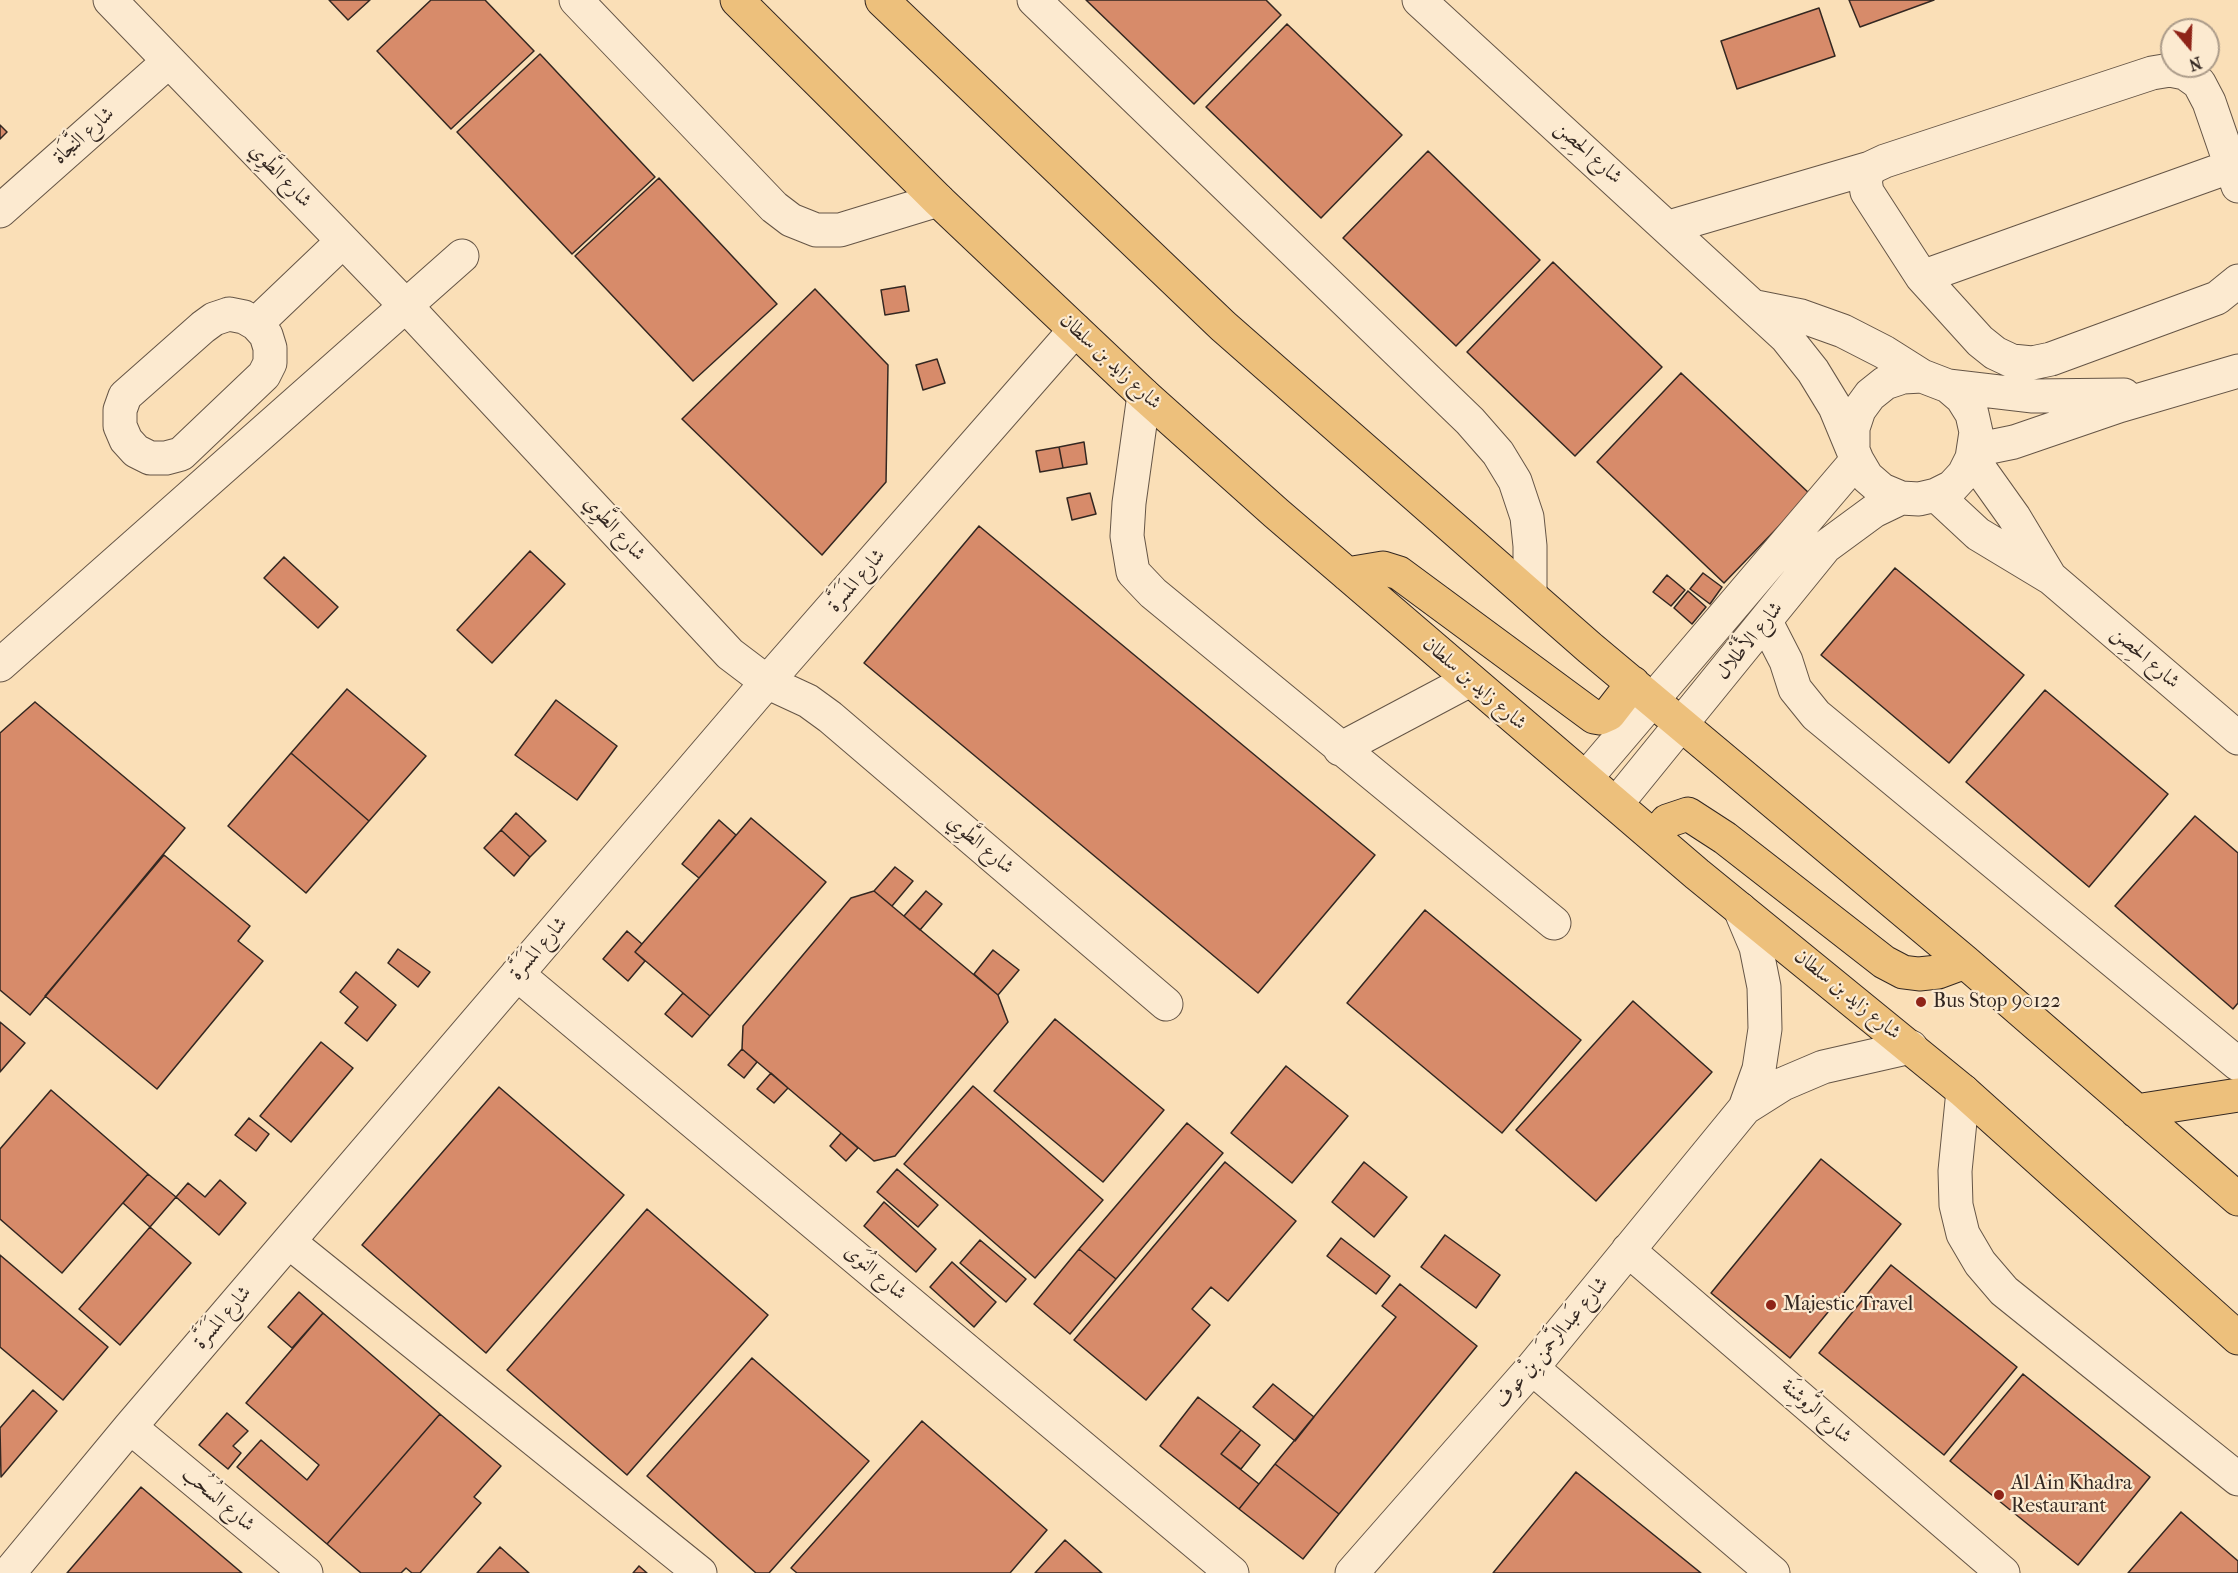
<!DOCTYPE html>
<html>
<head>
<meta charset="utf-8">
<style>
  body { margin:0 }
  #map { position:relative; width:2238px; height:1573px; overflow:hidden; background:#fadfb7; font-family:"IM FELL French Canon",serif }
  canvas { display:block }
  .north { position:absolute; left:2160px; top:18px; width:60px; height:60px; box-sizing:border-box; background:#fcead0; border:2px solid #ac9c8a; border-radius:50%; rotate:161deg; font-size:16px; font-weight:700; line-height:24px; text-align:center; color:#332721 }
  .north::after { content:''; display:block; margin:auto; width:21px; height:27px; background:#8f2418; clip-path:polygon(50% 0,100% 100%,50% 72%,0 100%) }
</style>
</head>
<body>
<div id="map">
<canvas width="2238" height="1573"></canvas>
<div class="north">N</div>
</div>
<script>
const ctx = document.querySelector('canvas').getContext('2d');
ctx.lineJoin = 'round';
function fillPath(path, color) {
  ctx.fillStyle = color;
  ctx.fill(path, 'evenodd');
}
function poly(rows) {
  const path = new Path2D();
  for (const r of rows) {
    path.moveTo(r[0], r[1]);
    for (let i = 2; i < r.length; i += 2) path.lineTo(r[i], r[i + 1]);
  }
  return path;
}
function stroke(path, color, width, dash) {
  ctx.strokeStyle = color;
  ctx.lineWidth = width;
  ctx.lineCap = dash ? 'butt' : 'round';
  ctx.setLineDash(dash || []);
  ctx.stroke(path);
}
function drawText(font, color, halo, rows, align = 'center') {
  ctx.font = font + ' "IM FELL French Canon",Amiri,serif';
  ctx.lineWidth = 4.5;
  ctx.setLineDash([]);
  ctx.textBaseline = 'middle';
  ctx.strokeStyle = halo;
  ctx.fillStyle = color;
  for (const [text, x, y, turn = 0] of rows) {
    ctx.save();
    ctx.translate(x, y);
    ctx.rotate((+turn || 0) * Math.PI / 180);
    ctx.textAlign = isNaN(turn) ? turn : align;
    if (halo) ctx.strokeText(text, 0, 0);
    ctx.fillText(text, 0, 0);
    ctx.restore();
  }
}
const building = poly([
  [329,0,370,0,348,20,329,0],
  [431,0,485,0,534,51,451,129,377,51,431,0],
  [1086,0,1266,0,1281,15,1194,104,1086,0],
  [1849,0,1934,0,1860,27,1849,0],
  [1819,8,1835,56,1737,89,1721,41,1819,8],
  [1287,24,1402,135,1321,218,1206,107,1287,24],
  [540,54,655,177,572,254,457,132,540,54],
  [0,125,7,132,0,139,0,125],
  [1428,151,1540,260,1456,346,1343,238,1428,151],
  [659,178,777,304,693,381,575,256,659,178],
  [1553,262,1662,367,1575,456,1467,352,1553,262],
  [905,286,909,311,885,315,881,290,905,286],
  [815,289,888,365,886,482,822,555,682,419,815,289],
  [937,359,945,383,923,390,916,365,937,359],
  [1681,373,1810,494,1724,583,1597,462,1681,373],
  [1084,442,1087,464,1063,468,1059,447,1084,442],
  [1059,447,1063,468,1040,472,1036,451,1059,447],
  [1090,493,1096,514,1072,520,1067,498,1090,493],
  [979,526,1375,855,1258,993,864,663,979,526],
  [530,551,565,584,492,663,457,630,530,551],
  [284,557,338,607,318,628,264,578,284,557],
  [1895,568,2024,675,1949,763,1821,655,1895,568],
  [1703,573,1722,587,1710,604,1690,589,1703,573],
  [1667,575,1685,590,1671,606,1653,592,1667,575],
  [1688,591,1706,607,1692,624,1674,608,1688,591],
  [347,689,426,756,369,821,291,753,347,689],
  [2045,690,2168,794,2089,887,1966,782,2045,690],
  [556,700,617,746,577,800,515,755,556,700],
  [35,702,185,828,30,1015,0,990,0,733,35,702],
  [291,753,369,821,306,893,228,826,291,753],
  [516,813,546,841,530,857,501,830,516,813],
  [2195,816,2238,853,2238,1003,2233,1009,2115,906,2195,816],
  [751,818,826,882,710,1016,635,952,751,818],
  [719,820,736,835,699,878,682,864,719,820],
  [501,830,530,857,514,876,484,848,501,830],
  [164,855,250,926,238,941,263,961,157,1089,45,996,164,855],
  [895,867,913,881,892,906,874,891,895,867],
  [874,891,998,995,1008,1022,895,1156,874,1161,742,1049,743,1026,851,898,874,891],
  [926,891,942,904,920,930,904,916,926,891],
  [1425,910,1581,1040,1502,1133,1347,1003,1425,910],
  [627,931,642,944,635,952,645,961,628,981,603,959,627,931],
  [398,949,430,972,418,987,388,963,398,949],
  [993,950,1019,970,998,995,974,974,993,950],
  [356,972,396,1005,367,1041,345,1023,358,1007,340,992,356,972],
  [683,993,710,1016,692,1037,665,1014,683,993],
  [1633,1001,1712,1072,1596,1201,1516,1130,1633,1001],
  [1055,1019,1164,1110,1103,1182,994,1091,1055,1019],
  [0,1022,25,1043,0,1072,0,1022],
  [321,1042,353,1068,291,1142,260,1116,321,1042],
  [742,1049,757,1062,744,1078,728,1065,742,1049],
  [1286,1066,1348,1116,1292,1183,1231,1133,1286,1066],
  [771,1073,788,1088,774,1103,757,1089,771,1073],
  [973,1086,1103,1200,1035,1278,904,1164,973,1086],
  [499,1087,624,1195,486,1353,362,1245,499,1087],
  [51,1090,148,1174,62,1273,0,1219,0,1149,51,1090],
  [249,1118,269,1134,256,1151,235,1135,249,1118],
  [1187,1123,1223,1153,1116,1279,1079,1249,1187,1123],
  [841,1133,858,1148,846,1161,830,1146,841,1133],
  [1821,1159,1901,1224,1790,1358,1711,1293,1821,1159],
  [1225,1162,1296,1221,1228,1301,1211,1287,1192,1309,1210,1325,1146,1400,1074,1340,1225,1162],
  [1364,1162,1407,1197,1374,1237,1332,1202,1364,1162],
  [897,1169,938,1205,918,1227,877,1192,897,1169],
  [148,1174,176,1197,150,1227,123,1203,148,1174],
  [220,1180,246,1203,219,1235,176,1197,188,1183,205,1197,220,1180],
  [884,1202,936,1249,916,1272,864,1226,884,1202],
  [647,1209,768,1315,627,1475,507,1370,647,1209],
  [150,1227,191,1263,120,1345,79,1309,150,1227],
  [1445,1235,1500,1275,1476,1308,1421,1267,1445,1235],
  [1341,1238,1390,1276,1376,1294,1327,1256,1341,1238],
  [980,1240,1026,1279,1006,1302,960,1263,980,1240],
  [1079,1249,1116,1279,1070,1334,1034,1304,1079,1249],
  [0,1255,108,1347,63,1400,0,1347,0,1255],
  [952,1262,996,1302,974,1327,930,1287,952,1262],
  [1891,1265,2017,1367,1944,1455,1819,1353,1891,1265],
  [1400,1284,1477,1346,1339,1514,1275,1464,1396,1317,1382,1306,1400,1284],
  [299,1292,323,1313,292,1348,268,1327,299,1292],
  [323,1313,440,1414,327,1544,237,1467,261,1440,307,1480,319,1465,246,1403,323,1313],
  [752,1358,869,1461,769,1573,756,1573,647,1476,752,1358],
  [2023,1374,2150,1477,2078,1565,1950,1461,2023,1374],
  [1273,1384,1314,1417,1295,1441,1253,1407,1273,1384],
  [33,1390,57,1411,1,1477,0,1428,33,1390],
  [1198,1397,1241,1430,1221,1454,1259,1484,1239,1509,1160,1446,1198,1397],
  [227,1413,248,1431,233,1446,241,1453,228,1469,199,1445,227,1413],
  [440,1414,501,1466,474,1497,481,1503,420,1573,412,1573,406,1568,401,1573,361,1573,327,1544,440,1414],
  [922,1421,1047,1530,1010,1573,797,1573,791,1568,922,1421],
  [1241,1430,1260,1445,1241,1469,1221,1454,1241,1430],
  [1275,1464,1339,1514,1303,1559,1239,1509,1275,1464],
  [1576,1472,1701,1573,1493,1573,1576,1472],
  [141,1487,242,1573,67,1573,141,1487],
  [2181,1512,2238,1561,2238,1573,2128,1573,2181,1512],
  [1065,1540,1102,1573,1035,1573,1065,1540],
  [500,1547,529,1573,477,1573,500,1547],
  [639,1566,647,1573,633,1573,639,1566]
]);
const minor = poly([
  [110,0,406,306,730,654,767,682,808,701,830,717,1166,1004],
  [576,0,774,207,791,220,816,230,840,230,938,200],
  [1034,0,1470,421,1498,453,1515,481,1527,517,1530,546,1530,595],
  [1419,0,1786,337,1813,371,1835,407,1857,460,1867,477,1882,490,1901,498,1919,499,1936,495,1952,487,1964,474,1972,458,1976,432,1972,414,1962,398,1948,386,1922,376,1903,377,1885,383,1870,395,1859,410,1853,428,1853,446],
  [2238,186,2209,102,2199,83,2185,73,2170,70,2152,73,1885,161,1870,168,1865,180,1867,192,1922,277,1980,341,1995,353,2012,361,2032,363,2051,359,2217,298,2238,281],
  [0,211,168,62],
  [1669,227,1870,168],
  [1922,277,2232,166],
  [1756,307,1801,316,1843,331,1884,352,1922,376],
  [229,314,244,317,256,324,266,335,270,348,270,363,264,375,181,454,166,458,150,458,136,451,126,440,120,426,120,410,125,396,203,327,214,319,229,314],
  [256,324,343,241],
  [1948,386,2033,396,2124,395],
  [1144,395,1129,503,1127,536,1133,572,1153,593,1554,923],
  [1975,450,2014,442,2119,406,2238,371],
  [1972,458,2014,517,2050,577],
  [1936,495,1978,534,2051,578,2238,738],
  [1766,622,1786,661,1795,689,1816,715,2238,1064],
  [0,665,462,256],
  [1340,749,1470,680],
  [1586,778,1857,460],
  [1617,803,1825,547,1874,511,1901,498],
  [1740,909,1756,947,1764,987,1765,1029,1759,1069,1745,1108],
  [517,974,1232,1573],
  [1963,1091,1955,1171,1956,1205,1963,1234,1980,1263,2004,1291,2238,1479],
  [289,1242,700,1573],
  [1628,1250,2003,1573],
  [1532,1368,1773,1573],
  [130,1427,306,1573],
  [9,1573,130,1427,767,682,1075,330],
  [1352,1573,1532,1368,1745,1108,1783,1084,1823,1067,1911,1047]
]);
const highway = poly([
  [737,0,938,200,1144,395,1276,513,1697,874,1963,1091,2238,1338],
  [882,0,1223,326,1590,648,1965,962,2238,1199],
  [1347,574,1383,568,1399,573,1594,717,1600,718,1609,714,1633,683],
  [1654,837,1667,821,1688,814,1725,838,1884,962,1903,972,1919,974,1938,972,1965,962],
  [2136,1111,2238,1095]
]);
const markers = [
  [1921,1002,6,"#8f2418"],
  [1771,1305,6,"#8f2418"],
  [1999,1495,6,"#8f2418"]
];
const streetNames = [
  ["شارع النَّجَاة",84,136,-42],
  ["شارع الحِصِن",1588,153,42],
  ["شارع الطَّوِي",280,176,46],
  ["شارع زايد بن سلطان",1110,362,43],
  ["شارع الطَّوِي",614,529,47],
  ["شارع المَسَرَّة",857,581,-49],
  ["شارع الأَطْلال",1750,641,-51],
  ["شارع الحِصِن",2145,658,41],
  ["شارع زايد بن سلطان",1474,684,41],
  ["شارع الطَّوِي",980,845,40],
  ["شارع المَسَرَّة",539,949,-49],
  ["شارع زايد بن سلطان",1847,995,39],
  ["شارع النُوَى",875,1273,40],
  ["شارع المَسَرَّة",223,1318,-49],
  ["شارع عَبدالرَّحمَن بِنْ عوف",1552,1343,-50],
  ["شارع الرُّوشِنَة",1816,1412,41],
  ["شارع السُحُب",218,1500,40]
];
const poiNames = [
  ["Bus Stop 90122",1933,1002],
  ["Majestic Travel",1783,1305],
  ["Al Ain Khadra",2011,1484],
  ["Restaurant",2011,1507]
];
fillPath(building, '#d78b6a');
stroke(building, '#332721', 1.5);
stroke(minor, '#655546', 35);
stroke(highway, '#332721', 35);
stroke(minor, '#fcead0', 33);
stroke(highway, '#edc07c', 33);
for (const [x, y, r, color] of markers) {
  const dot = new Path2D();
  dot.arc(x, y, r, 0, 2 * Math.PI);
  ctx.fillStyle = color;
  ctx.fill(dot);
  stroke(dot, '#fcead0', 2);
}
drawText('20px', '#332721', '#fcead0', streetNames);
drawText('20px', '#332721', '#fcead0', poiNames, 'left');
</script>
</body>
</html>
